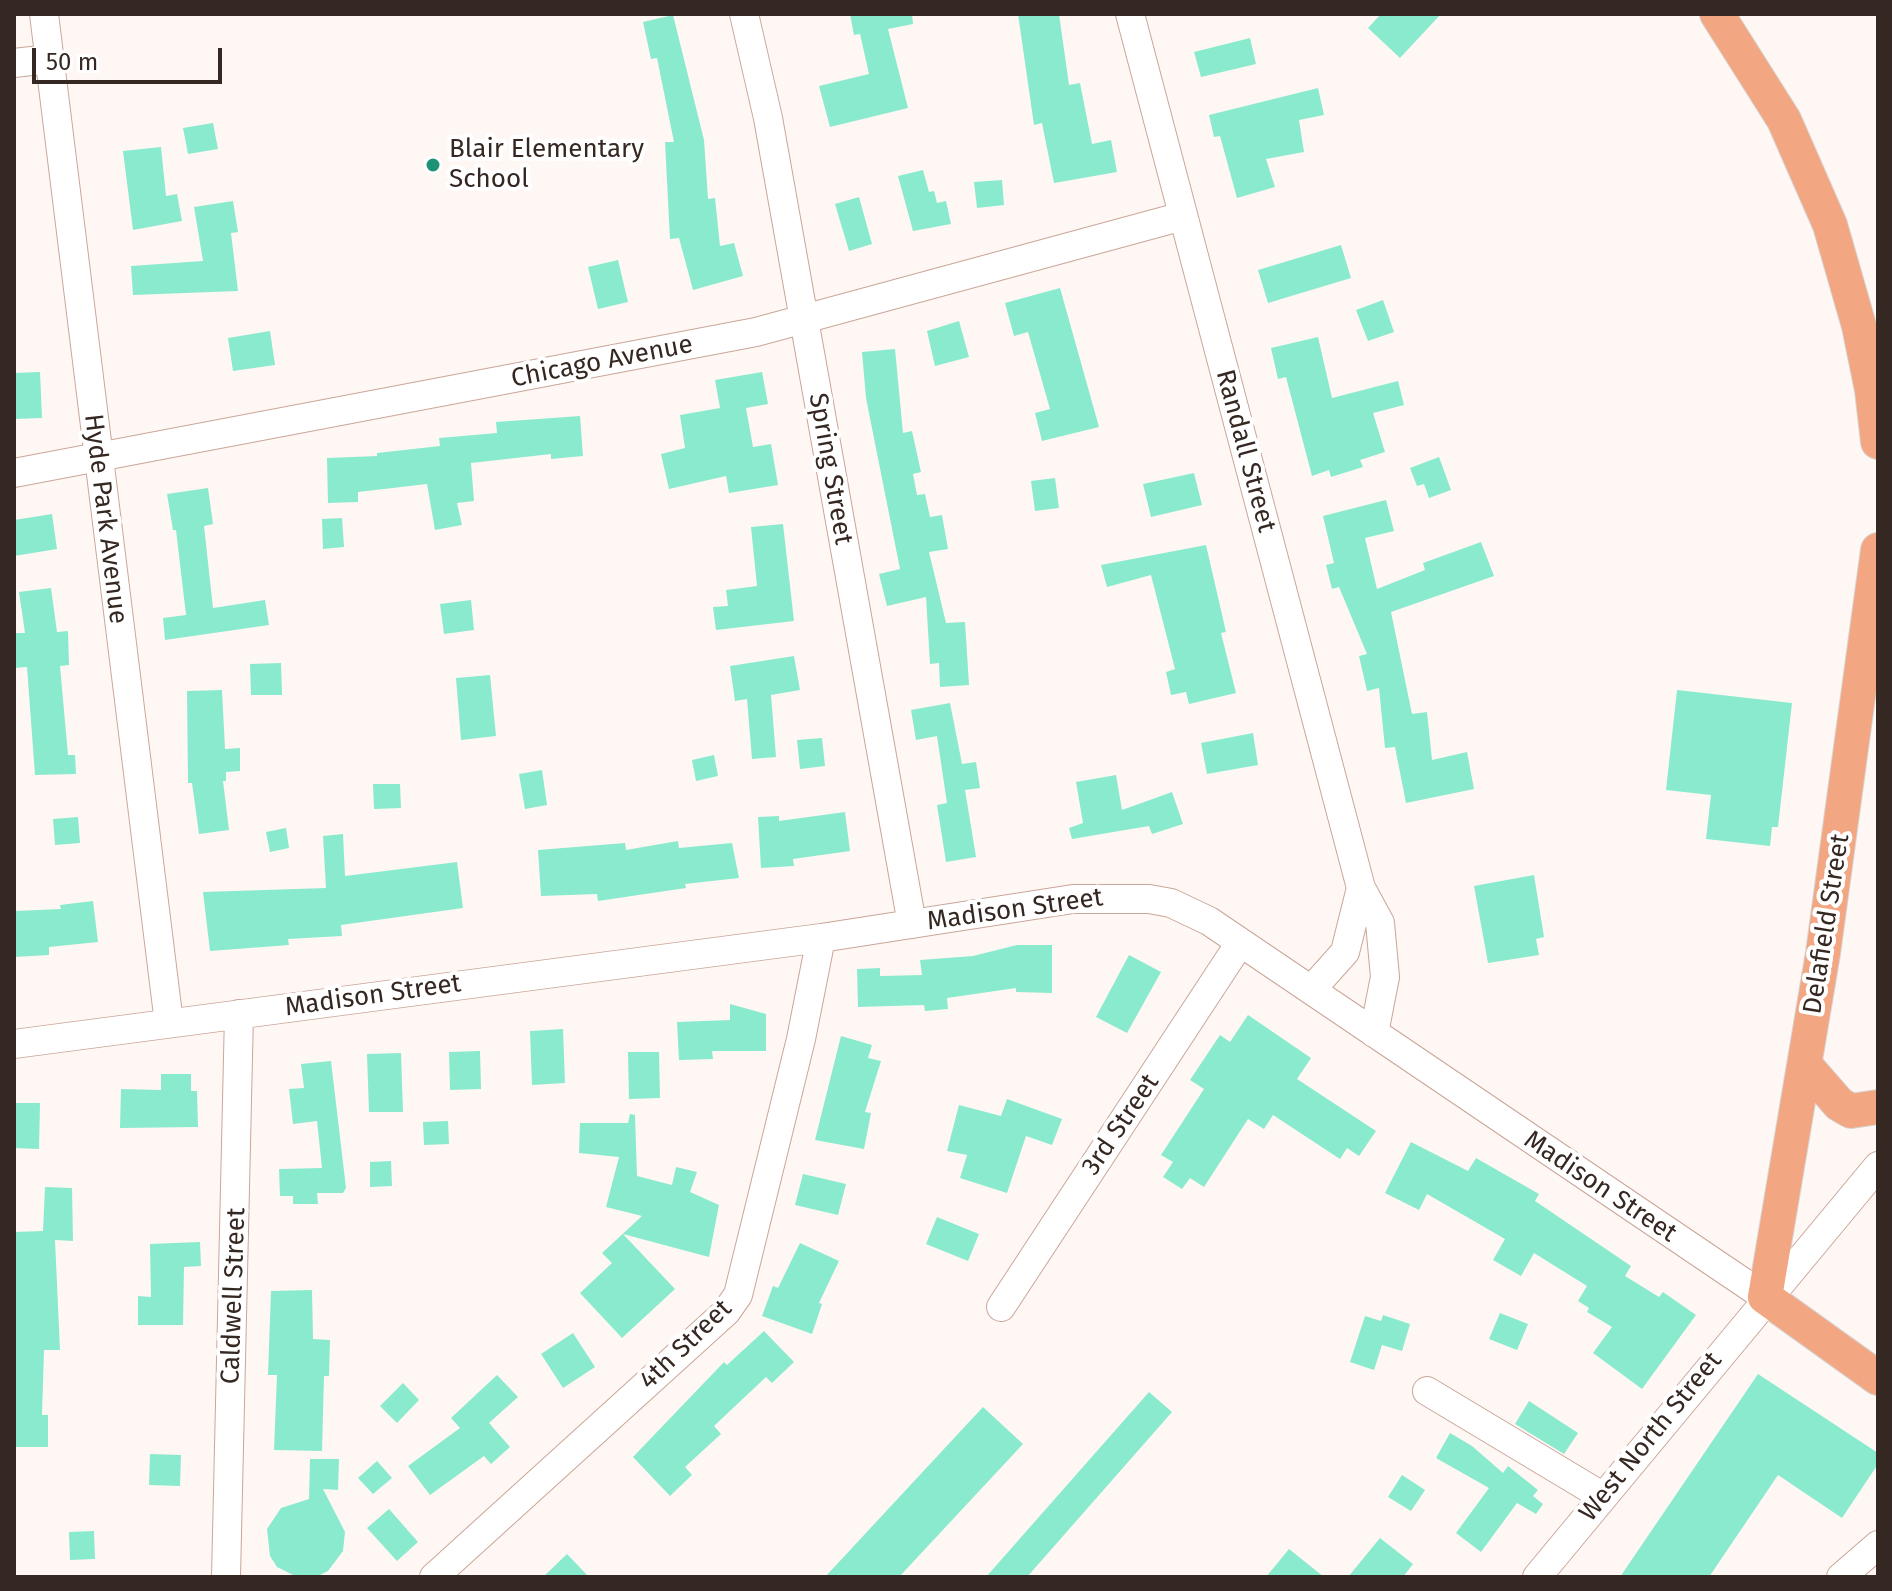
<!DOCTYPE html>
<html>
<head>
<meta charset="utf-8">
<style>
  body { margin:0 }
  #map { position:relative; width:1892px; height:1591px; overflow:hidden; background:#fff7f4; font-family:"Fira Sans",sans-serif }
  canvas { display:block }
  .frame { position:absolute; inset:0; border:16px solid #352721; pointer-events:none }
  .scale { position:absolute; left:32px; top:48px; width:190px; height:36px; box-sizing:border-box; border:4px solid #352721; border-top:0; padding-left:10px; font-size:24px; line-height:28px; white-space:nowrap; color:#352721; -webkit-text-stroke:6px #fff; paint-order:stroke }
</style>
</head>
<body>
<div id="map">
<canvas width="1892" height="1591"></canvas>
<div class="frame"></div>
<div class="scale">50 m</div>
</div>
<script>
const ctx = document.querySelector('canvas').getContext('2d');
ctx.lineJoin = 'round';
function fillPath(path, color) {
  ctx.fillStyle = color;
  ctx.fill(path, 'evenodd');
}
function poly(rows) {
  const path = new Path2D();
  for (const r of rows) {
    path.moveTo(r[0], r[1]);
    for (let i = 2; i < r.length; i += 2) path.lineTo(r[i], r[i + 1]);
  }
  return path;
}
function stroke(path, color, width, dash) {
  ctx.strokeStyle = color;
  ctx.lineWidth = width;
  ctx.lineCap = dash ? 'butt' : 'round';
  ctx.setLineDash(dash || []);
  ctx.stroke(path);
}
function drawText(font, color, halo, rows, align = 'center') {
  ctx.font = font + ' "Fira Sans",sans-serif';
  ctx.lineWidth = 8;
  ctx.setLineDash([]);
  ctx.textBaseline = 'middle';
  ctx.strokeStyle = halo;
  ctx.fillStyle = color;
  for (const [text, x, y, turn = 0] of rows) {
    ctx.save();
    ctx.translate(x, y);
    ctx.rotate((+turn || 0) * Math.PI / 180);
    ctx.textAlign = isNaN(turn) ? turn : align;
    if (halo) ctx.strokeText(text, 0, 0);
    ctx.fillText(text, 0, 0);
    ctx.restore();
  }
}
const building = poly([
  [850,14,912,14,913,24,888,29,908,108,830,127,819,86,869,74,860,34,854,35],
  [1018,14,1059,14,1069,85,1080,83,1092,144,1111,140,1117,172,1054,183,1042,123,1034,125],
  [1381,14,1441,14,1400,58,1368,28],
  [673,15,704,140,708,199,715,198,720,246,734,243,743,276,693,290,679,238,670,239,665,142,674,142,657,58,651,59,643,22],
  [1250,38,1256,64,1201,77,1194,52],
  [1318,88,1324,115,1299,120,1304,152,1266,159,1275,187,1237,198,1220,136,1214,137,1209,115],
  [213,123,218,149,188,154,183,128],
  [161,147,166,196,177,194,182,221,133,230,123,151],
  [923,170,929,192,934,191,937,203,946,201,951,224,913,231,898,176],
  [1002,180,1004,205,977,208,974,182],
  [859,197,872,244,849,251,835,204],
  [233,201,238,232,231,233,238,291,133,295,131,266,203,261,194,207],
  [1341,245,1351,278,1268,303,1258,270],
  [618,260,628,302,598,309,588,267],
  [1060,288,1099,427,1042,441,1035,413,1050,409,1028,332,1014,336,1005,303],
  [1383,300,1394,332,1368,341,1356,310],
  [959,321,969,357,935,366,927,331],
  [270,331,275,365,233,371,228,338],
  [1318,337,1332,398,1398,381,1404,405,1373,413,1385,452,1360,460,1363,467,1331,477,1329,470,1312,476,1286,377,1278,379,1271,348],
  [895,349,903,433,912,431,921,472,913,474,917,495,925,494,930,517,942,515,948,549,929,552,946,623,965,622,969,685,940,687,939,663,930,664,926,597,887,606,879,574,900,569,866,398,862,352],
  [40,372,42,418,14,419,14,373],
  [762,372,768,404,746,408,753,447,771,444,778,485,729,493,726,476,669,489,661,454,685,448,680,415,720,408,715,380],
  [580,416,583,456,551,459,551,454,471,463,474,501,457,503,462,525,435,530,427,484,358,492,358,502,328,503,327,458,377,456,377,453,440,446,439,438,497,433,496,422],
  [1439,457,1451,490,1429,498,1424,484,1417,486,1410,468],
  [1194,473,1202,505,1151,517,1143,484],
  [1055,478,1059,508,1035,511,1031,481],
  [208,488,213,524,204,526,213,608,265,600,269,625,165,640,163,618,186,615,176,530,173,530,167,494],
  [1386,500,1394,531,1365,538,1377,589,1425,570,1423,563,1481,542,1494,576,1391,612,1412,714,1427,712,1432,760,1467,752,1474,789,1406,803,1395,747,1385,748,1379,688,1367,691,1359,656,1367,654,1339,587,1332,589,1326,565,1334,563,1323,516],
  [52,514,57,549,14,556,14,520],
  [342,518,344,547,323,549,322,519],
  [783,524,794,621,716,630,713,607,728,606,726,590,757,586,751,527],
  [1206,545,1226,632,1221,633,1236,693,1189,704,1186,692,1171,695,1166,672,1175,669,1151,575,1107,587,1101,565],
  [51,588,57,632,68,631,69,665,60,666,68,755,75,755,76,774,35,775,27,667,14,668,14,633,25,633,19,592],
  [471,600,474,630,444,634,440,604],
  [794,656,800,690,771,695,776,757,752,759,747,699,735,701,730,666],
  [281,663,282,695,251,695,250,664],
  [490,675,496,736,461,740,456,678],
  [222,690,225,749,240,748,240,771,226,772,226,781,223,781,229,830,199,834,192,783,188,783,187,691],
  [1677,690,1792,703,1778,827,1772,827,1770,846,1706,839,1711,795,1666,790],
  [950,703,962,764,976,762,980,788,965,790,976,857,946,862,937,805,947,803,937,736,916,740,911,710],
  [1253,733,1258,765,1207,774,1201,743],
  [822,738,825,766,800,769,797,740],
  [714,755,718,776,696,781,692,760],
  [542,770,547,805,525,809,519,774],
  [1116,775,1122,810,1172,792,1183,824,1152,834,1149,826,1072,839,1069,828,1083,823,1076,782],
  [373,784,400,784,401,808,374,809],
  [845,812,850,851,793,859,794,866,761,868,758,817,779,816,779,821],
  [78,817,80,843,55,845,53,819],
  [286,828,289,848,270,852,266,832],
  [343,834,345,876,457,862,463,908,341,925,342,936,288,939,289,945,210,951,203,892,326,888,323,836],
  [678,841,679,848,732,843,739,878,685,884,686,888,598,901,597,894,541,896,538,850,625,843,626,850],
  [1534,875,1544,937,1536,939,1539,955,1488,963,1474,886],
  [93,901,98,942,49,947,49,955,14,957,14,911,61,909,60,905],
  [1017,945,1052,945,1052,993,1016,992,1016,988,947,998,948,1009,925,1011,924,1005,858,1007,857,969,880,968,880,976,922,975,920,960,973,956],
  [1129,955,1161,972,1127,1033,1096,1017],
  [730,1004,766,1014,766,1051,712,1051,713,1059,679,1060,677,1022,730,1020],
  [1248,1015,1311,1058,1297,1079,1376,1131,1359,1156,1347,1148,1340,1159,1273,1115,1264,1129,1248,1119,1204,1187,1190,1178,1182,1189,1163,1177,1173,1162,1161,1155,1204,1089,1190,1080,1220,1035,1230,1042],
  [563,1029,565,1083,532,1085,530,1031],
  [841,1036,872,1045,868,1058,881,1061,865,1112,871,1113,864,1149,815,1140],
  [480,1051,481,1089,450,1090,449,1052],
  [628,1052,659,1052,660,1098,629,1099],
  [401,1053,403,1112,369,1112,367,1054],
  [331,1061,346,1188,343,1193,317,1193,318,1204,293,1204,293,1196,280,1196,279,1169,322,1168,317,1121,293,1124,289,1089,304,1088,301,1064],
  [161,1074,191,1074,191,1091,197,1091,198,1127,120,1128,121,1089,161,1090],
  [1007,1099,1062,1119,1052,1145,1026,1136,1007,1193,960,1178,967,1155,947,1151,959,1105,1001,1116],
  [14,1103,40,1103,39,1149,14,1148],
  [630,1114,635,1115,637,1176,672,1185,676,1167,697,1172,690,1192,719,1205,709,1257,623,1234,675,1289,622,1338,580,1293,612,1263,602,1253,642,1216,606,1207,619,1157,579,1153,580,1123,628,1123],
  [448,1121,449,1144,424,1145,423,1122],
  [1411,1142,1468,1171,1476,1158,1539,1194,1535,1201,1631,1266,1625,1276,1659,1297,1663,1292,1696,1315,1642,1389,1593,1353,1612,1327,1587,1312,1589,1308,1578,1301,1587,1286,1534,1253,1521,1276,1493,1260,1505,1239,1427,1194,1419,1210,1385,1193],
  [391,1161,392,1186,370,1187,370,1162],
  [803,1174,846,1184,838,1215,795,1205],
  [45,1187,72,1188,73,1241,55,1240,60,1350,44,1350,42,1415,48,1415,48,1447,14,1447,14,1232,43,1231],
  [937,1217,979,1234,968,1261,926,1244],
  [200,1242,201,1266,184,1267,183,1325,138,1325,138,1296,151,1297,150,1244],
  [800,1243,839,1261,819,1303,822,1304,812,1334,762,1316,773,1286,778,1288],
  [312,1290,313,1339,330,1340,329,1376,324,1376,322,1451,274,1450,277,1375,268,1375,271,1291],
  [1500,1313,1528,1324,1517,1350,1489,1339],
  [1383,1315,1410,1324,1402,1351,1382,1345,1374,1370,1350,1362,1365,1316,1381,1321],
  [764,1331,794,1362,772,1383,766,1377,714,1426,721,1434,685,1467,692,1475,670,1496,633,1457,724,1362,727,1365],
  [573,1333,595,1367,563,1388,541,1354],
  [1758,1374,1878,1453,1878,1464,1842,1518,1778,1475,1709,1577,1620,1577],
  [497,1375,518,1397,489,1423,510,1447,491,1464,484,1456,430,1495,408,1466,460,1428,451,1418],
  [403,1383,419,1400,397,1423,380,1406],
  [1149,1392,1172,1412,1049,1552,1027,1577,986,1577],
  [1529,1401,1578,1433,1564,1454,1515,1424],
  [983,1407,1023,1444,899,1577,825,1577],
  [1450,1433,1472,1446,1503,1473,1508,1466,1538,1490,1533,1496,1543,1504,1536,1514,1517,1503,1481,1552,1456,1533,1489,1488,1436,1458],
  [150,1454,181,1455,180,1486,149,1485],
  [310,1459,339,1459,338,1490,323,1489,345,1532,343,1551,328,1571,316,1577,297,1577,277,1567,270,1556,267,1529,281,1508,309,1499],
  [377,1461,392,1478,373,1494,358,1478],
  [1402,1475,1425,1490,1411,1511,1388,1497],
  [389,1509,418,1542,397,1561,367,1528],
  [94,1531,95,1559,70,1560,69,1532],
  [1380,1538,1413,1564,1403,1577,1348,1577],
  [1289,1549,1324,1577,1266,1577],
  [567,1554,589,1577,543,1577]
]);
const minor = poly([
  [44,14,169,1023],
  [744,14,768,118,912,924],
  [1130,14,1361,888,1380,923,1385,977,1374,1033],
  [14,63,49,59],
  [14,473,756,332,1183,216],
  [1311,990,1345,952,1361,888],
  [14,1044,821,938,1073,899,1149,899,1171,903,1209,921,1765,1297],
  [1001,1307,1240,943],
  [1427,1391,1602,1496],
  [226,1577,239,1014],
  [434,1577,726,1312,738,1295,801,1039,821,938],
  [1537,1577,1878,1166],
  [1841,1577,1878,1545]
]);
const major = poly([
  [1717,14,1784,120,1830,225,1859,326,1872,390,1878,442],
  [1878,550,1823,953,1765,1297,1878,1378],
  [1805,1065,1839,1104,1851,1111,1878,1107]
]);
const markers = [
  [433,165,8,"#1c9377"]
];
const poiNames = [
  ["Blair Elementary",449,150],
  ["School",449,180]
];
const streetNames = [
  ["Chicago Avenue",602,362,-11],
  ["Randall Street",1245,451,75],
  ["Spring Street",830,469,80],
  ["Hyde Park Avenue",105,519,83],
  ["Madison Street",1015,910,-8],
  ["Delafield Street",1827,924,-81],
  ["Madison Street",373,996,-8],
  ["3rd Street",1121,1125,-56],
  ["Madison Street",1600,1187,34],
  ["Caldwell Street",234,1296,-88],
  ["4th Street",686,1345,-44],
  ["West North Street",1651,1437,-51]
];
fillPath(building, '#8aeacd');
stroke(minor, '#caa698', 30);
stroke(major, '#d7d4d3', 36);
stroke(minor, '#fff', 28);
stroke(major, '#f2a682', 34);
for (const [x, y, r, color] of markers) {
  const dot = new Path2D();
  dot.arc(x, y, r, 0, 2 * Math.PI);
  ctx.fillStyle = color;
  ctx.fill(dot);
  stroke(dot, '#fff', 3);
}
drawText('26px', '#352721', '#fff', poiNames, 'left');
drawText('26px', '#352721', '#fff', streetNames);
</script>
</body>
</html>
